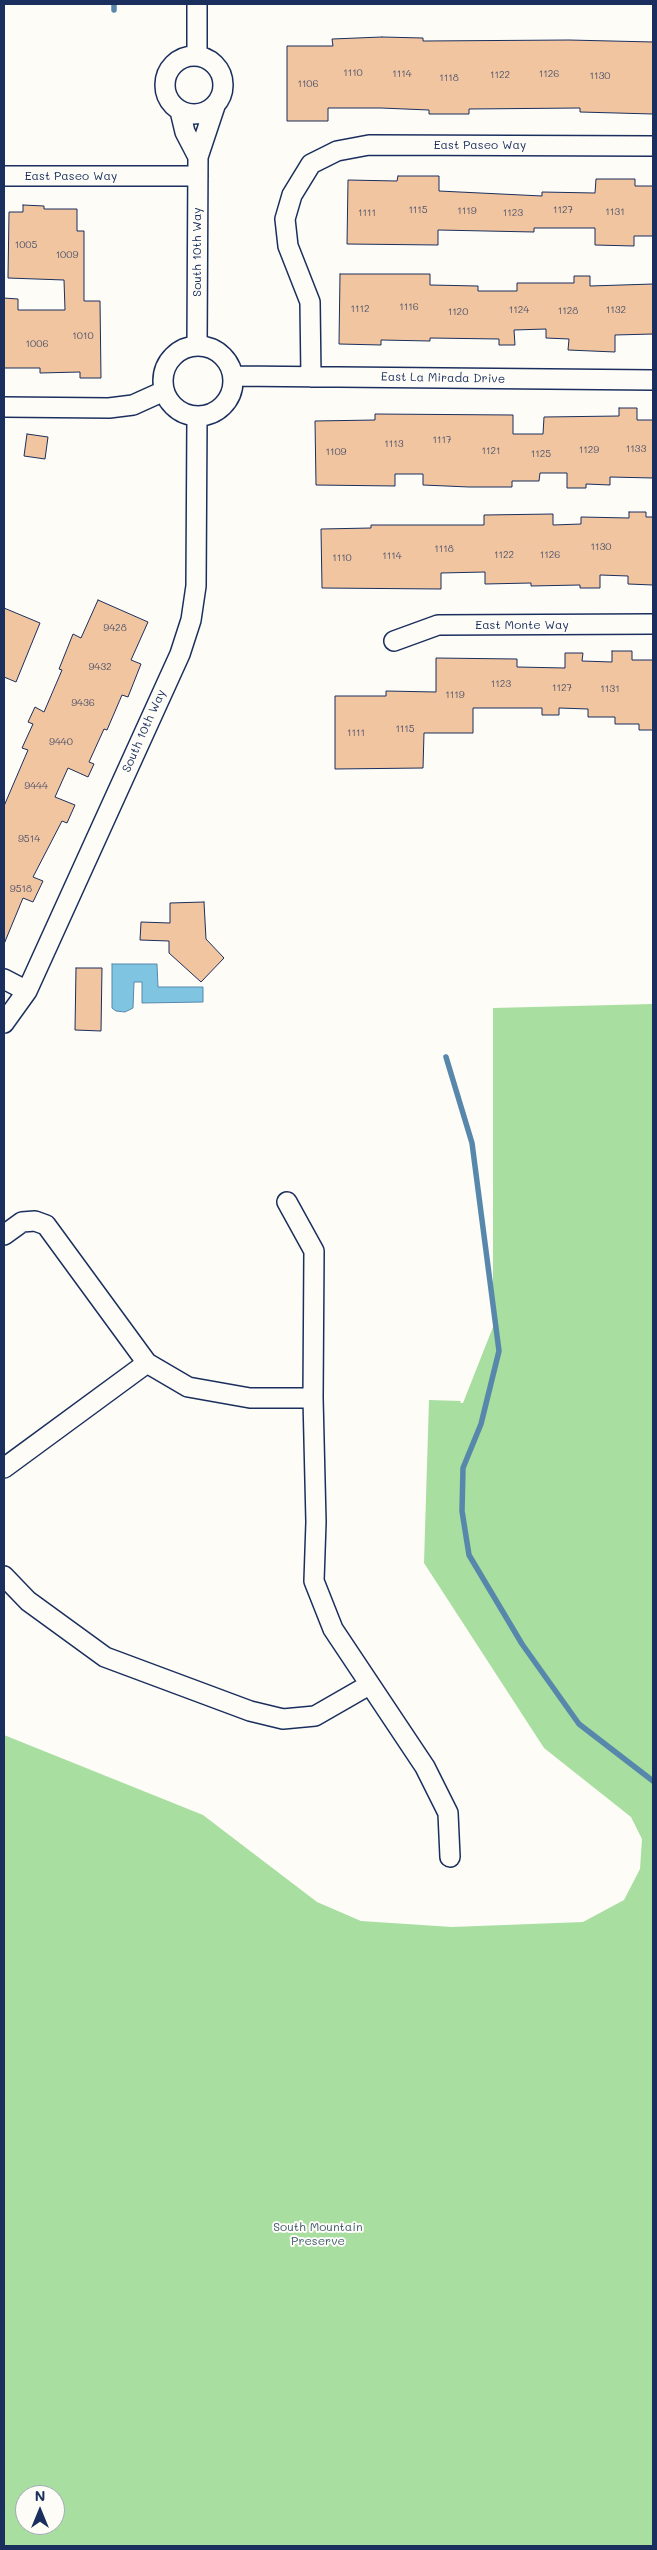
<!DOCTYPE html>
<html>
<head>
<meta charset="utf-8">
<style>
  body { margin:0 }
  #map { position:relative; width:657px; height:2550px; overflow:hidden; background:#fdfcf7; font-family:Mali,sans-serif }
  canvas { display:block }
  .frame { position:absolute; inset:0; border:5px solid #1b2f5e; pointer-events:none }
  .north { position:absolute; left:15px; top:2485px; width:50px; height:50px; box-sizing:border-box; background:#fdfcf7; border:1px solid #a3aaba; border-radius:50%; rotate:0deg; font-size:14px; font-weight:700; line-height:20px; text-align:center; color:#1b2f5e }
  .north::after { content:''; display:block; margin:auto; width:18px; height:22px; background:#1b2f5e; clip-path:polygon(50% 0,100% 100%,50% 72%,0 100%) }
</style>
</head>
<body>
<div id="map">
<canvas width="657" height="2550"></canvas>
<div class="frame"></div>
<div class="north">N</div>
</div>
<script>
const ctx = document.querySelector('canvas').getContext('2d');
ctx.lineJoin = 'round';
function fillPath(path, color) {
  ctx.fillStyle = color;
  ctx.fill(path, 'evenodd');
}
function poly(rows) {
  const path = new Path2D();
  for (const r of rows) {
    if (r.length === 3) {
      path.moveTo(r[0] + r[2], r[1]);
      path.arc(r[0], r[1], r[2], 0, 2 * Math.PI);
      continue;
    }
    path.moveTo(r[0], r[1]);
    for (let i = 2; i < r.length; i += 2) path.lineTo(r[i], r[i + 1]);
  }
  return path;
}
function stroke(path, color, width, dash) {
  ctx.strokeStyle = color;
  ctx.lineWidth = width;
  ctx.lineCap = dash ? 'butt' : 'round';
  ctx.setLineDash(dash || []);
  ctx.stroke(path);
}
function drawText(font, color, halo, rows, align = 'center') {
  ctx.font = font + ' Mali,sans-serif';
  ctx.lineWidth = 4;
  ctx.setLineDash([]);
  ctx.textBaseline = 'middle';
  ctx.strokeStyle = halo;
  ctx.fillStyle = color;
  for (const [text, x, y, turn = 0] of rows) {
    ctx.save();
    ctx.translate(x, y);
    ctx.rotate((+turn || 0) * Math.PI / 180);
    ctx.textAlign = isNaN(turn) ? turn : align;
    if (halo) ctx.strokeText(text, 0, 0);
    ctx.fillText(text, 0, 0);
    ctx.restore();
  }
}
const green = poly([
  [653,1004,653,2546,4,2546,4,1735,203,1815,317,1902,361,1921,452,1927,583,1922,624,1900,640,1869,642,1839,631,1817,544,1748,424,1563,429,1400,461,1401,460,1403,463,1403,493,1327,493,1008],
  [25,2495,55,2495,55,2525,25,2525]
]);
const water = poly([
  [112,964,157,964,158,987,203,987,203,1002,142,1003,142,982,134,982,133,1008,125,1012,116,1011,112,1008,112,964]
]);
const stream = poly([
  [114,10,114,4],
  [446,1057,472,1143,499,1351,481,1424,463,1468,462,1511,469,1555,522,1644,579,1724,653,1781]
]);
const building = poly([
  [382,37,423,38,423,41,569,40,653,42,653,114,580,112,580,108,469,109,469,114,429,114,429,110,381,108,328,108,328,121,287,121,287,46,333,46,332,39,382,37],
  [398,176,439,176,439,191,542,196,542,192,595,193,596,179,635,179,635,186,653,186,653,236,634,236,634,246,595,245,595,228,534,228,534,232,438,230,438,245,347,244,348,180,397,181,398,176],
  [23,205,44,206,44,209,77,209,77,231,84,231,84,301,100,301,101,378,80,378,80,372,40,373,40,368,4,368,4,298,18,299,18,310,65,310,64,280,8,278,9,212,23,212,23,205],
  [340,274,430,274,430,285,478,286,478,291,517,291,517,283,574,283,574,276,590,276,590,286,653,284,653,334,615,335,615,352,568,350,569,339,546,338,546,329,514,330,515,345,499,345,499,339,430,338,430,341,381,340,381,345,339,344,340,274],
  [619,408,637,408,637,420,653,420,653,478,610,477,610,485,586,484,586,488,567,488,567,473,540,473,539,481,512,481,512,487,469,487,423,485,423,474,395,474,395,486,316,485,315,421,375,420,375,414,513,415,513,434,543,434,544,417,619,416,619,408],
  [27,434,48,437,45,459,24,456,27,434],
  [629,512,646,512,646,517,653,517,653,585,628,584,628,576,600,575,600,588,580,588,580,585,531,586,531,583,485,584,485,572,441,573,441,589,322,588,321,529,371,528,371,525,484,525,484,515,553,514,553,525,581,524,581,517,629,518,629,512],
  [98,600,148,622,131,660,141,664,128,697,122,695,107,730,104,729,89,762,94,764,88,777,68,768,55,797,75,805,67,823,62,821,33,877,43,881,33,902,23,898,4,944,4,806,28,750,22,748,33,724,28,722,35,707,44,712,62,670,59,669,73,634,81,638,98,600],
  [4,608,40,623,16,682,4,677,4,608],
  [612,651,632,651,632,660,653,660,653,730,639,730,639,724,615,724,615,717,588,717,588,709,559,708,559,715,542,715,542,708,473,708,473,733,424,733,423,768,335,769,335,696,386,696,386,691,436,692,436,658,517,659,517,667,565,668,565,653,583,653,582,661,612,662,612,651],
  [204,902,206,939,224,958,201,982,169,953,169,941,140,940,141,922,170,923,170,903,204,902],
  [76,968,102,968,101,1031,75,1030,76,968]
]);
const street = poly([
  [194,85,29],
  [197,56,197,4],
  [180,111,185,132,198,157],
  [4,176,198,176],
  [198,381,35],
  [197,346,198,157,215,106],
  [233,376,653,380],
  [311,377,310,302,288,246,285,219,292,195,311,164,337,151,369,145,653,146],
  [4,407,109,408,133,405,164,391],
  [394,641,438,625,653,624],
  [4,979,27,991],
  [4,1023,27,991,180,654,191,620,196,586,197,417],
  [287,1202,314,1251,313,1398],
  [4,1235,22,1222,35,1221,46,1225,147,1363],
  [4,1468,147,1363,188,1387,250,1398,313,1398,316,1522,314,1581,333,1629,425,1767,448,1813,450,1857],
  [4,1576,28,1601,105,1657,250,1711,283,1719,315,1716,369,1685]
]);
const numberNames = [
  ["1110",353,73],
  ["1114",402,74],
  ["1126",549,74],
  ["1122",500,75],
  ["1130",600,76],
  ["1118",449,78],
  ["1106",308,84],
  ["1115",418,210],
  ["1127",563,210],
  ["1119",467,211],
  ["1131",615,212],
  ["1111",367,213],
  ["1123",513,213],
  ["1005",26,245],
  ["1009",67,255],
  ["1116",409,307],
  ["1112",360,309],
  ["1124",519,310],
  ["1132",616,310],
  ["1128",568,311],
  ["1120",458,312],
  ["1010",83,336],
  ["1006",37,344],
  ["1117",442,440],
  ["1113",394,444],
  ["1133",636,449],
  ["1129",589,450],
  ["1121",491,451],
  ["1109",336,452],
  ["1125",541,454],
  ["1130",601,547],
  ["1118",444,549],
  ["1122",504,555],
  ["1126",550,555],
  ["1114",392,556],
  ["1110",342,558],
  ["9428",115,628],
  ["9432",100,667],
  ["1123",501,684],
  ["1127",562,688],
  ["1131",610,689],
  ["1119",455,695],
  ["9436",83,703],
  ["1115",405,729],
  ["1111",356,733],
  ["9440",61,742],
  ["9444",36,786],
  ["9514",29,839],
  ["9518",21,889]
];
const streetNames = [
  ["East Paseo Way",480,145],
  ["East Paseo Way",71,176],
  ["South 10th Way",197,252,-90],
  ["East La Mirada Drive",443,378,1],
  ["East Monte Way",522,625],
  ["South 10th Way",144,731,-66]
];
const parkNames = [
  ["South Mountain",318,2227],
  ["Preserve",318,2241]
];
fillPath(green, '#a8dea0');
fillPath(water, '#7fc4e0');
stroke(water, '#5788ac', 1);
stroke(stream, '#5788ac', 5.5);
fillPath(building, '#f0c59f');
stroke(building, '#1b2f5e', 1);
stroke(street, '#1b2f5e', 22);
stroke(street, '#fdfcf7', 19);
drawText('10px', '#50546e', null, numberNames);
drawText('12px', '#1b2f5e', '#fdfcf7', streetNames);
drawText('12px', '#3e5b6e', '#fdfcf7', parkNames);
</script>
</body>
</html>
